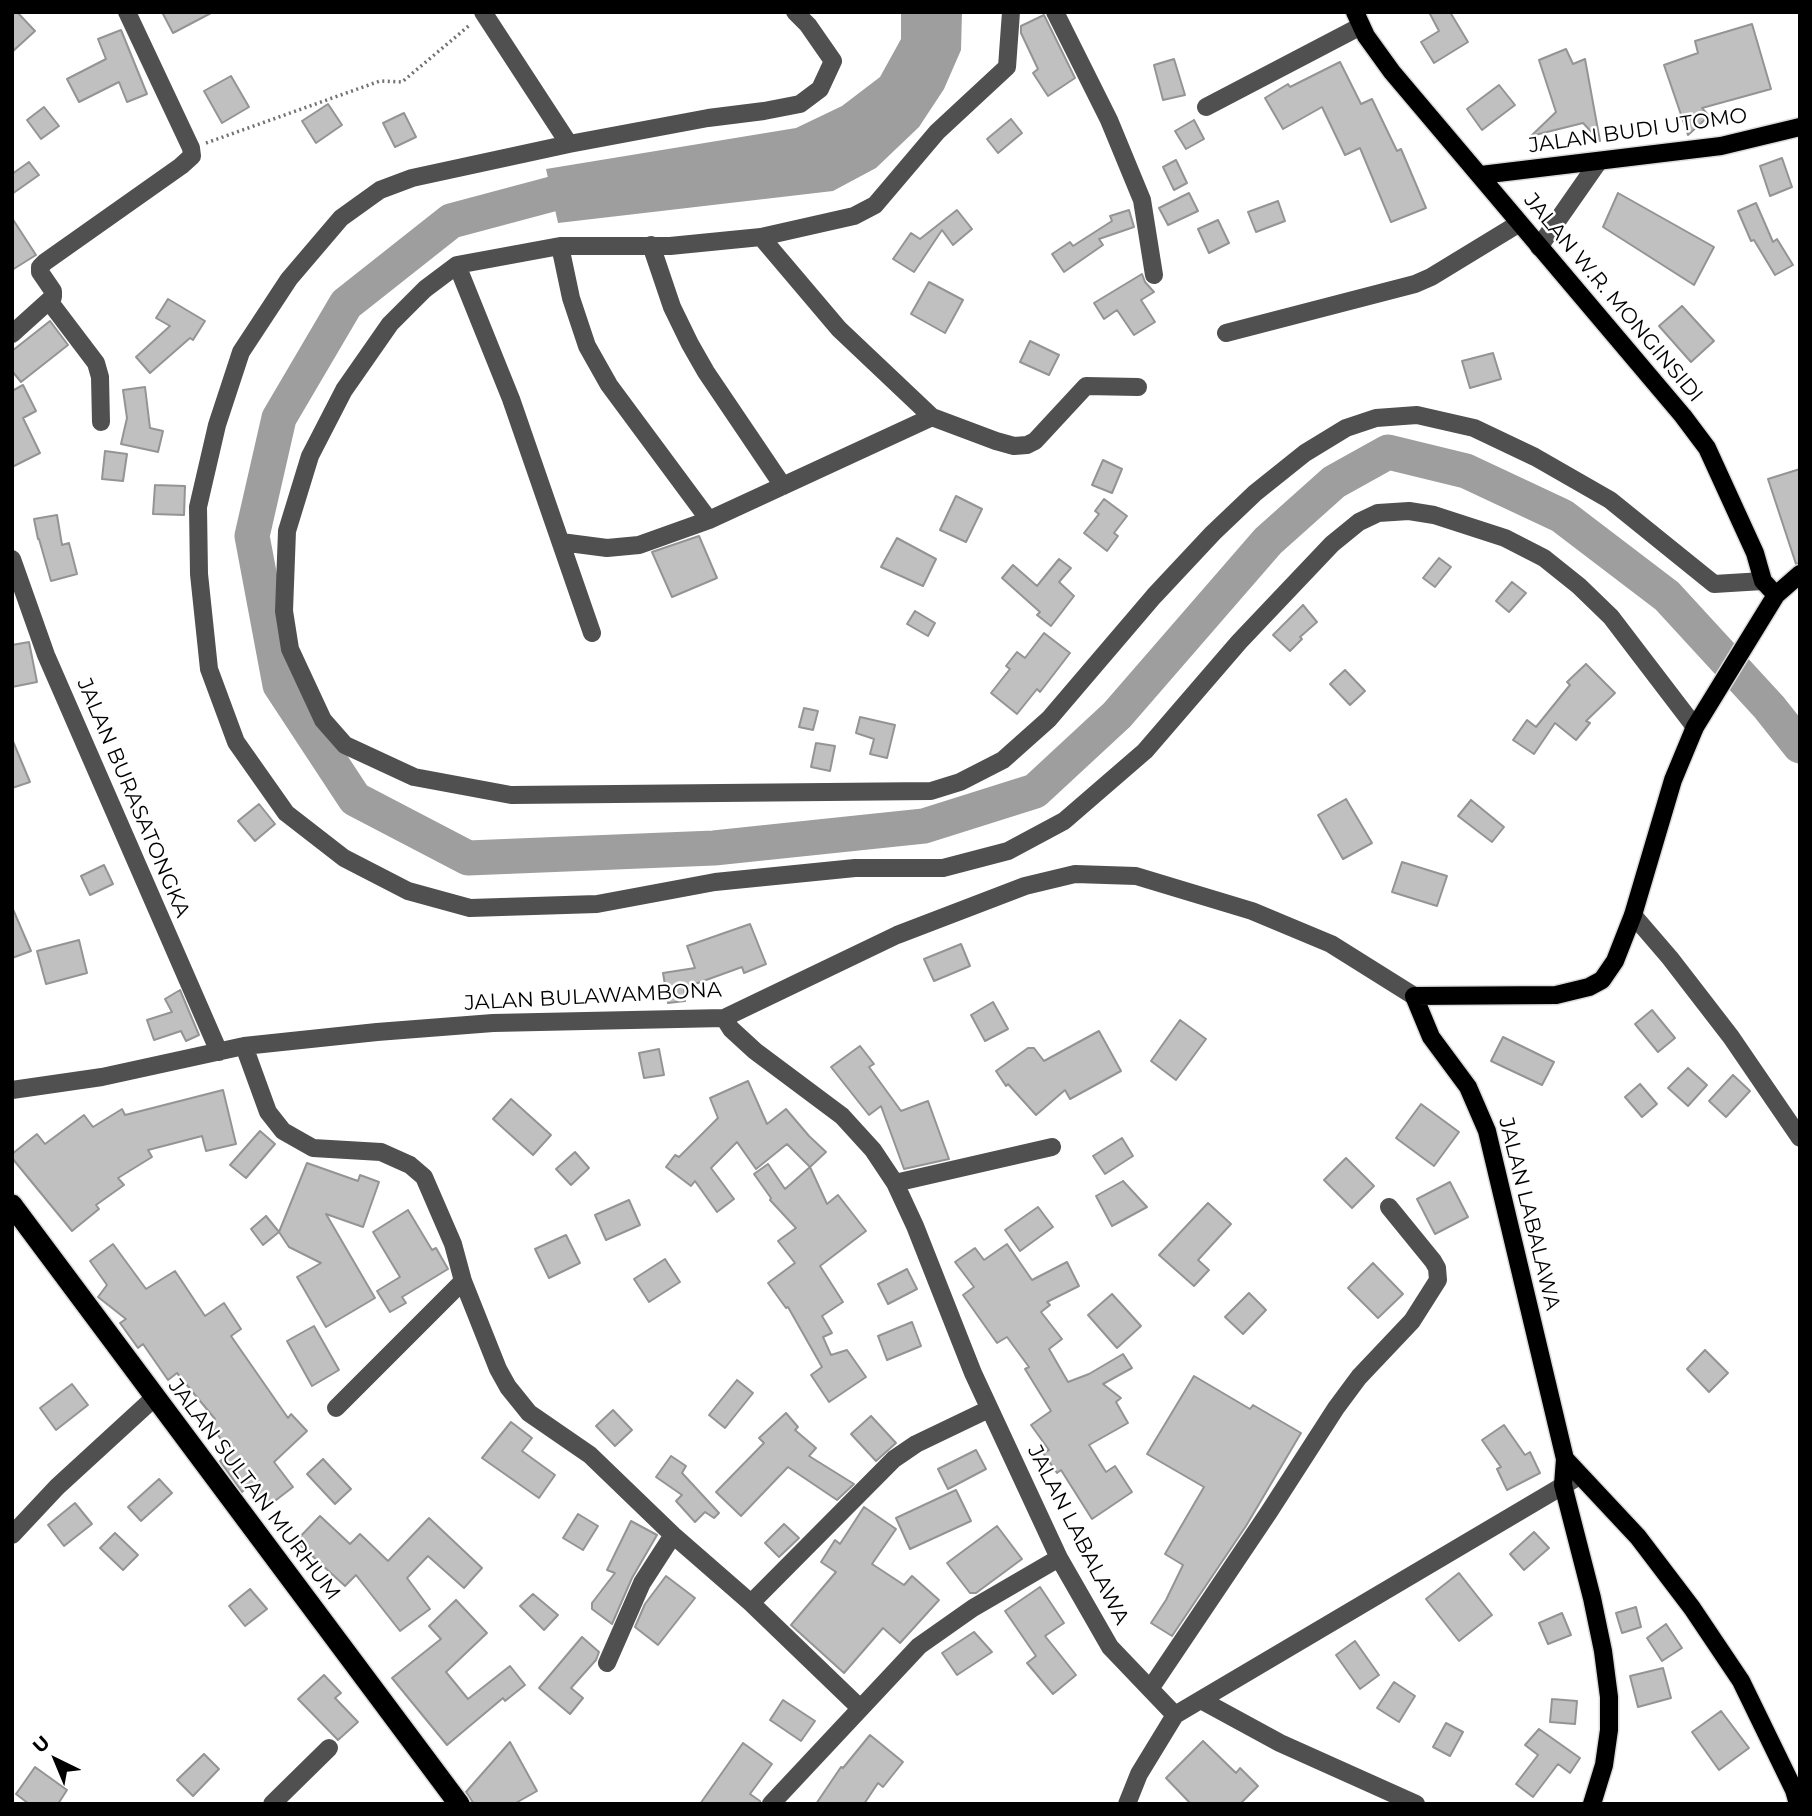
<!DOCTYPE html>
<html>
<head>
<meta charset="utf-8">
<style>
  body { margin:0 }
  #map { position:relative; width:1812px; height:1816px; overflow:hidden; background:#fff; font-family:Montserrat,sans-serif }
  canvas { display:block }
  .frame { position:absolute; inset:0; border:14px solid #000; pointer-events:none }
  .north { position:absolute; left:21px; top:1725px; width:70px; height:70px; -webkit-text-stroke:5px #fff; paint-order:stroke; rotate:317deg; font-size:19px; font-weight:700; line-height:28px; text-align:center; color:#000 }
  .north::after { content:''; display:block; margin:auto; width:24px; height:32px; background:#000; clip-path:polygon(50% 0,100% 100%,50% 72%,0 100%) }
</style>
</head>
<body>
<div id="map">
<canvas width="1812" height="1816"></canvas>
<div class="frame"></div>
<div class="north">U</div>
</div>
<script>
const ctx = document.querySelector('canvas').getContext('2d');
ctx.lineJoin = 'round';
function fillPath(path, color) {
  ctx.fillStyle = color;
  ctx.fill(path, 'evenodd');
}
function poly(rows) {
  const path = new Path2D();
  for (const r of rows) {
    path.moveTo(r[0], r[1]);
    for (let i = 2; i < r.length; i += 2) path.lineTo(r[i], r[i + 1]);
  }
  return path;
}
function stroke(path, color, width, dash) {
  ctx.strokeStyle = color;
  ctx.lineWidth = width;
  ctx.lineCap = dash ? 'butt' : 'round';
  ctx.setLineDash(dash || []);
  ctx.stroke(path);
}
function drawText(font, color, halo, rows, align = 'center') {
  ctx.font = font + ' Montserrat,sans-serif';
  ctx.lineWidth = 5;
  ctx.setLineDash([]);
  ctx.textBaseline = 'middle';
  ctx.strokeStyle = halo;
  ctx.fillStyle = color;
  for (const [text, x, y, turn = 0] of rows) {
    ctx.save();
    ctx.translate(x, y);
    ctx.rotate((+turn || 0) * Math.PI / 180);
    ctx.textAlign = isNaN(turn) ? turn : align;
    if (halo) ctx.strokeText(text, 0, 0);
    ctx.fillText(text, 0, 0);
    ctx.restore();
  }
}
const water = poly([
  [901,12,962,12,961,50,944,89,919,127,876,168,833,191,558,223,546,169,796,128,842,106,880,77,901,39]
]);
const river = poly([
  [552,194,451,221,346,304,279,418,252,536,280,685,355,799,468,858,714,848,924,826,1035,791,1117,715,1268,541,1334,482,1388,452,1466,471,1562,516,1667,596,1769,707,1800,746]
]);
const building = poly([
  [12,12,17,12,35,31,12,52,12,12],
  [162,12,213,12,173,33,162,12],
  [1429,12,1450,12,1468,42,1434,63,1421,42,1439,31,1429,12],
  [1044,15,1075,78,1048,96,1033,73,1038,69,1021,33,1021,26,1044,15],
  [1752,24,1771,89,1702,108,1709,116,1688,135,1664,65,1698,53,1695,41,1752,24],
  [121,30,147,94,127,102,119,82,79,102,67,79,106,59,98,39,121,30],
  [1566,49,1573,64,1585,59,1600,141,1583,123,1531,136,1556,112,1539,60,1566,49],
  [1174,59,1185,95,1163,100,1154,65,1174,59],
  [1340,62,1361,104,1372,99,1397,151,1401,149,1426,208,1391,222,1360,148,1345,155,1322,107,1283,129,1265,98,1288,84,1290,87,1340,62],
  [231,76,249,107,222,123,204,91,231,76],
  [1499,85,1515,105,1482,130,1467,109,1499,85],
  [328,104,342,125,316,143,302,121,328,104],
  [44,107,59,126,41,139,27,120,44,107],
  [404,113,416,137,395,147,383,123,404,113],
  [1011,119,1022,133,998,153,987,139,1011,119],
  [1194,120,1204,139,1186,149,1175,131,1194,120],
  [1782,158,1792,187,1770,196,1760,166,1782,158],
  [1176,160,1187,183,1174,190,1163,167,1176,160],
  [29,162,39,175,12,194,12,174,29,162],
  [1189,193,1198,211,1168,225,1159,208,1189,193],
  [1618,193,1714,247,1694,285,1603,227,1618,193],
  [1278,201,1285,221,1256,232,1248,212,1278,201],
  [1756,203,1773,242,1777,239,1793,265,1775,275,1754,240,1751,241,1738,211,1756,203],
  [957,210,972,229,953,245,942,230,914,272,893,259,911,233,920,239,957,210],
  [1129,210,1134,227,1099,239,1103,245,1064,272,1052,254,1070,242,1073,246,1112,221,1110,216,1129,210],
  [12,218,36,255,12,270,12,218],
  [1218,220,1229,243,1209,253,1198,229,1218,220],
  [1142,274,1145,282,1154,292,1141,300,1155,322,1134,335,1117,310,1104,319,1094,303,1142,274],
  [929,282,963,300,945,333,911,314,929,282],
  [168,299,205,321,193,340,190,338,150,373,136,357,170,326,156,318,168,299],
  [1682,306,1714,341,1691,362,1659,326,1682,306],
  [50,321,68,345,21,382,12,371,12,351,50,321],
  [1030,341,1059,355,1049,375,1020,362,1030,341],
  [1493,353,1501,379,1470,388,1462,361,1493,353],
  [23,385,36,411,23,418,40,453,12,467,12,391,23,385],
  [145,387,150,428,163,431,158,452,121,444,127,418,123,390,145,387],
  [105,451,127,454,123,481,102,479,105,451],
  [1103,460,1122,469,1112,493,1092,485,1103,460],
  [1800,469,1800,563,1796,564,1768,479,1800,469],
  [155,485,185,486,184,515,153,514,155,485],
  [956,496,982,509,966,542,940,530,956,496],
  [1104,499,1127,516,1114,533,1118,536,1107,551,1084,533,1099,514,1095,511,1104,499],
  [57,515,62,545,69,543,77,574,51,581,39,539,38,539,34,519,57,515],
  [699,536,717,578,672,597,652,552,699,536],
  [897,538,936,559,923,586,881,567,897,538],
  [1439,558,1451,567,1435,587,1423,578,1439,558],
  [1059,559,1071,568,1059,582,1074,596,1051,626,1037,615,1040,612,1002,578,1013,565,1037,586,1059,559],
  [1512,582,1526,593,1509,612,1496,601,1512,582],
  [1303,605,1317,622,1300,637,1302,639,1290,651,1273,635,1303,605],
  [915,611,935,623,928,636,907,624,915,611],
  [1044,633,1070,653,1040,692,1037,689,1017,714,991,693,1010,669,1006,666,1017,652,1025,658,1044,633],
  [29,642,37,682,12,687,12,645,29,642],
  [1586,664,1615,693,1586,721,1590,723,1576,740,1555,723,1534,754,1513,740,1527,720,1536,727,1570,685,1567,682,1586,664],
  [1345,670,1365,691,1350,705,1330,684,1345,670],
  [804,708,818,711,813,730,799,727,804,708],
  [860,717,895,725,887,758,870,754,874,739,856,733,860,717],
  [12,739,30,782,12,788,12,739],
  [816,743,835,746,830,771,811,767,816,743],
  [1346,799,1372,843,1343,859,1318,815,1346,799],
  [1471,800,1504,827,1492,842,1458,816,1471,800],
  [259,804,275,824,255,841,238,821,259,804],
  [1402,862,1447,876,1437,906,1392,892,1402,862],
  [104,865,113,884,90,895,81,876,104,865],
  [12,907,31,951,12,958,12,907],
  [750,924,766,964,744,973,742,967,684,988,685,1001,668,1003,663,973,695,968,687,946,750,924],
  [79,940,87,973,46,984,37,951,79,940],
  [961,944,970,966,934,981,924,959,961,944],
  [180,990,199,1035,186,1041,181,1031,154,1040,147,1020,172,1012,165,999,180,990],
  [993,1002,1008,1029,985,1041,971,1015,993,1002],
  [1652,1010,1675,1038,1658,1052,1635,1024,1652,1010],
  [1180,1020,1206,1039,1176,1080,1151,1061,1180,1020],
  [1099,1031,1121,1071,1070,1099,1065,1090,1036,1115,1008,1084,1006,1086,996,1071,1028,1048,1034,1048,1044,1061,1099,1031],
  [1503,1037,1554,1062,1542,1085,1491,1061,1503,1037],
  [860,1046,874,1064,869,1067,901,1111,928,1101,949,1159,904,1169,881,1106,869,1115,831,1067,860,1046],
  [659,1049,664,1075,644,1078,639,1053,659,1049],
  [1688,1068,1707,1085,1688,1106,1668,1088,1688,1068],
  [1733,1075,1750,1091,1726,1117,1709,1101,1733,1075],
  [748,1081,767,1124,786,1109,809,1136,826,1152,810,1167,787,1144,756,1169,737,1142,711,1168,734,1199,717,1212,695,1181,691,1186,666,1167,675,1155,679,1157,718,1118,710,1098,748,1081],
  [1640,1084,1657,1104,1642,1117,1625,1097,1640,1084],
  [223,1090,236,1144,206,1151,202,1136,148,1150,152,1157,118,1178,124,1185,96,1205,99,1209,72,1231,12,1158,12,1154,37,1134,45,1144,84,1115,93,1127,122,1109,125,1115,223,1090],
  [511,1099,551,1135,533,1155,493,1119,511,1099],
  [1421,1104,1459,1132,1434,1166,1396,1138,1421,1104],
  [260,1131,275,1144,246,1178,230,1165,260,1131],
  [1122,1138,1133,1156,1105,1174,1093,1156,1122,1138],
  [575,1152,589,1168,571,1185,556,1169,575,1152],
  [1346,1158,1374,1186,1352,1208,1324,1180,1346,1158],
  [307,1163,358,1181,360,1175,379,1182,363,1227,326,1214,375,1298,326,1327,297,1277,321,1263,289,1247,279,1232,307,1163],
  [768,1164,785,1189,810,1167,827,1204,838,1195,866,1231,820,1266,843,1302,822,1316,832,1333,823,1337,831,1355,847,1350,866,1377,829,1402,811,1375,822,1367,788,1307,786,1308,768,1283,795,1263,778,1241,796,1228,770,1200,771,1198,754,1174,768,1164],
  [1123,1181,1147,1207,1112,1226,1096,1196,1123,1181],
  [1450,1182,1468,1217,1435,1234,1417,1199,1450,1182],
  [629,1200,640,1225,606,1240,595,1215,629,1200],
  [1208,1203,1231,1224,1198,1260,1209,1270,1194,1286,1159,1255,1208,1203],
  [1038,1207,1053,1227,1020,1251,1005,1230,1038,1207],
  [408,1210,432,1250,436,1248,448,1269,402,1297,406,1303,390,1312,377,1291,400,1277,373,1232,408,1210],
  [266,1216,279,1232,263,1245,251,1229,266,1216],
  [566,1235,580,1263,549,1278,535,1249,566,1235],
  [113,1244,146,1289,175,1271,205,1316,224,1303,241,1329,231,1336,288,1418,291,1414,307,1431,274,1462,293,1487,267,1507,250,1484,242,1492,220,1461,232,1453,209,1424,215,1419,177,1373,168,1380,143,1344,138,1348,120,1323,126,1319,98,1297,107,1285,90,1261,113,1244],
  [1007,1244,1032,1280,1067,1262,1079,1286,1047,1302,1050,1305,1041,1312,1062,1339,1049,1349,1068,1382,1089,1374,1123,1354,1132,1368,1103,1384,1121,1398,1116,1402,1128,1423,1089,1445,1106,1472,1115,1466,1132,1492,1092,1519,1061,1470,1057,1473,1043,1453,1049,1450,1031,1425,1051,1411,1025,1369,1029,1367,1007,1337,997,1343,963,1295,974,1287,955,1262,975,1248,984,1260,1007,1244],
  [665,1259,680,1282,649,1302,634,1279,665,1259],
  [1373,1263,1403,1294,1378,1318,1348,1288,1373,1263],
  [907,1269,917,1289,888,1304,878,1284,907,1269],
  [1249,1293,1266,1310,1243,1334,1225,1317,1249,1293],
  [1112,1294,1141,1326,1117,1348,1088,1315,1112,1294],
  [912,1322,921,1346,887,1360,878,1336,912,1322],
  [314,1326,339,1370,312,1386,287,1341,314,1326],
  [1705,1350,1728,1373,1709,1392,1687,1369,1705,1350],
  [1194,1376,1250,1409,1253,1405,1301,1433,1246,1526,1172,1636,1151,1623,1166,1600,1183,1565,1165,1554,1204,1487,1147,1454,1194,1376],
  [737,1380,753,1393,725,1428,709,1415,737,1380],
  [72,1384,88,1405,56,1430,40,1408,72,1384],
  [613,1410,632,1430,615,1446,596,1426,613,1410],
  [786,1413,798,1427,795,1430,816,1448,809,1456,854,1484,837,1500,788,1467,741,1516,716,1492,764,1443,759,1438,786,1413],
  [871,1416,896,1443,876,1461,851,1434,871,1416],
  [511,1422,532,1438,522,1451,555,1475,539,1498,482,1458,511,1422],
  [1504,1425,1525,1455,1530,1452,1540,1473,1507,1490,1497,1469,1501,1467,1482,1440,1504,1425],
  [976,1450,986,1469,948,1489,938,1469,976,1450],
  [671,1456,686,1466,682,1473,719,1513,714,1518,705,1512,695,1522,676,1501,682,1495,656,1477,671,1456],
  [323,1459,351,1489,335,1504,307,1474,323,1459],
  [159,1479,172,1493,141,1521,128,1507,159,1479],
  [956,1490,971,1521,910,1549,896,1518,956,1490],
  [75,1503,92,1524,64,1546,48,1525,75,1503],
  [864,1507,896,1529,872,1564,904,1585,912,1576,939,1600,900,1643,883,1628,844,1673,791,1625,836,1572,821,1562,835,1540,840,1544,864,1507],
  [578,1514,598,1526,583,1550,563,1538,578,1514],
  [320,1516,350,1544,360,1534,388,1561,429,1518,482,1568,464,1588,428,1556,407,1578,430,1609,400,1631,356,1575,345,1586,296,1541,320,1516],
  [631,1521,657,1535,632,1578,612,1624,592,1609,592,1603,615,1573,607,1570,631,1521],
  [784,1524,799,1538,779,1557,765,1543,784,1524],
  [997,1526,1022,1559,976,1593,970,1593,947,1563,997,1526],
  [1534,1532,1549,1548,1524,1570,1510,1554,1534,1532],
  [115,1533,138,1555,123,1570,100,1548,115,1533],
  [1459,1573,1492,1615,1459,1641,1426,1599,1459,1573],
  [666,1576,695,1598,658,1645,635,1627,645,1604,666,1576],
  [1040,1587,1064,1623,1045,1636,1076,1675,1053,1694,1027,1663,1036,1656,1005,1611,1040,1587],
  [250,1589,267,1609,245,1626,229,1606,250,1589],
  [533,1594,558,1615,544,1630,520,1606,533,1594],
  [456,1600,487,1633,446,1672,468,1699,510,1666,525,1685,505,1701,503,1698,447,1745,392,1678,441,1639,429,1626,456,1600],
  [1636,1607,1641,1627,1622,1633,1616,1613,1636,1607],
  [1562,1613,1571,1635,1548,1644,1539,1623,1562,1613],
  [1666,1624,1682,1648,1662,1661,1647,1638,1666,1624],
  [974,1632,992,1652,957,1675,942,1653,974,1632],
  [582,1637,599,1652,596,1660,571,1688,583,1698,570,1714,539,1688,582,1637],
  [1355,1641,1379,1675,1360,1689,1336,1655,1355,1641],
  [1663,1668,1671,1698,1638,1707,1630,1676,1663,1668],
  [324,1675,341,1693,335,1698,358,1722,338,1740,298,1699,324,1675],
  [1394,1682,1415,1696,1399,1722,1377,1708,1394,1682],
  [1552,1699,1577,1701,1575,1724,1550,1722,1552,1699],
  [783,1700,815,1721,801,1741,770,1720,783,1700],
  [1721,1711,1749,1748,1719,1770,1692,1732,1721,1711],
  [1446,1723,1463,1732,1450,1756,1433,1747,1446,1723],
  [1539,1729,1580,1758,1570,1773,1558,1764,1533,1797,1516,1784,1538,1755,1525,1745,1539,1729],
  [870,1735,903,1762,883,1787,878,1783,864,1804,816,1804,841,1767,843,1768,870,1735],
  [1203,1741,1236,1773,1240,1768,1258,1786,1240,1804,1191,1804,1166,1778,1203,1741],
  [510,1742,537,1791,514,1804,474,1804,466,1792,510,1742],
  [743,1743,772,1764,750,1794,760,1801,760,1804,700,1804,743,1743],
  [204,1754,219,1769,193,1796,177,1780,204,1754],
  [35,1767,67,1790,58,1804,29,1804,16,1794,35,1767]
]);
const path = poly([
  [206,143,380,81,402,82,471,24]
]);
const minor = poly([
  [483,12,569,144],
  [795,12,808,25,833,61,820,89,800,104,764,111,708,118,569,144,412,178,380,190,341,218,289,279,241,352,217,425,198,507,199,574,209,669,236,742,286,813,344,858,408,891,470,908,597,904,715,882,855,868,943,868,1008,851,1064,821,1145,751,1239,642,1332,544,1359,522,1378,513,1409,511,1434,515,1505,538,1544,558,1579,586,1611,617,1695,727],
  [1011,12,1007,67,937,132,875,205,854,216,761,237,670,246,560,246,457,265,425,289,390,324,344,390,310,456,287,531,284,611,290,649,323,720,345,745,414,777,511,795,931,791,960,782,1003,760,1049,719,1154,596,1213,533,1255,493,1305,453,1346,428,1376,418,1417,415,1474,428,1535,457,1610,500,1714,584,1763,581],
  [1055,12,1109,120,1142,200,1154,275],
  [1206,107,1361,26],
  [761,237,839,329,932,417,996,441,1014,446,1027,445,1035,441,1086,386,1138,387],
  [651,245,672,307,690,344,706,372,783,486],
  [560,246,571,298,587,346,609,385,709,520],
  [1539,247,1599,161],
  [457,265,511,399,592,633],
  [49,301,96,363,100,377,101,422],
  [1226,333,1415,284,1431,277,1518,224],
  [12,334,53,297,53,291,40,272,40,267,45,262,181,166,192,156,191,148,127,12],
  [561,542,607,548,639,545,709,520,932,417],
  [12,559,46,655,219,1052],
  [1633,915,1670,958,1731,1037,1800,1138],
  [724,1018,731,1029,755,1051,842,1116,873,1150,895,1183,915,1226,973,1373,1059,1558,1110,1647,1175,1715],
  [244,1046,268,1112,283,1131,313,1148,381,1152,410,1165,424,1177,453,1244,463,1281,498,1369,508,1387,529,1413,590,1455,673,1535,751,1603,859,1707],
  [12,1090,102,1077,244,1046,377,1032,493,1023,724,1018,897,935,1025,886,1075,874,1136,876,1252,911,1331,944,1414,996],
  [895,1183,1052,1147],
  [336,1408,463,1281],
  [12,1535,57,1487,154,1398],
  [751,1603,894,1459,916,1444,989,1409],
  [607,1663,642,1583,673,1535],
  [1150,1689,1269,1512,1336,1408,1359,1377,1412,1321,1438,1280,1437,1268,1433,1261,1389,1207],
  [1201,1700,1280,1743,1416,1804],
  [272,1804,329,1748],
  [771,1804,919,1646,973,1608,1059,1558],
  [1127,1804,1139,1774,1175,1715,1576,1478]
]);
const major = poly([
  [1355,12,1366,36,1392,72,1683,416,1707,448,1755,553,1763,581,1776,595],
  [1481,175,1721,146,1800,127],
  [1565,1459,1638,1537,1692,1608,1741,1681,1794,1790,1798,1804],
  [1592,1804,1604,1765,1609,1730,1609,1697,1603,1651,1592,1598,1563,1485,1565,1459,1487,1131,1468,1087,1431,1037,1414,996,1556,995,1589,987,1602,980,1615,961,1633,915,1673,780,1695,727,1776,595,1800,574]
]);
const highway = poly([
  [12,1205,459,1804]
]);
const streetNames = [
  ["JALAN BUDI UTOMO",1638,131,-8],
  ["JALAN W.R. MONGINSIDI",1613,298,50],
  ["JALAN BURASATONGKA",133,798,67],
  ["JALAN BULAWAMBONA",593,997,-3],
  ["JALAN LABALAWA",1529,1214,76],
  ["JALAN SULTAN MURHUM",254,1490,53],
  ["JALAN LABALAWA",1078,1535,63]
];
fillPath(water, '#9e9e9e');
stroke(river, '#9e9e9e', 35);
fillPath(building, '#c0c0c0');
stroke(building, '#949494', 2);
stroke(major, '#dbdbdb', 21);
stroke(highway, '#dbdbdb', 24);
stroke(path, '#727272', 3.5, [2, 3.5]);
stroke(minor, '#505050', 18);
stroke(major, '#000', 18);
stroke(highway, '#000', 21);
drawText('21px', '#000', '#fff', streetNames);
</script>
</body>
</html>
